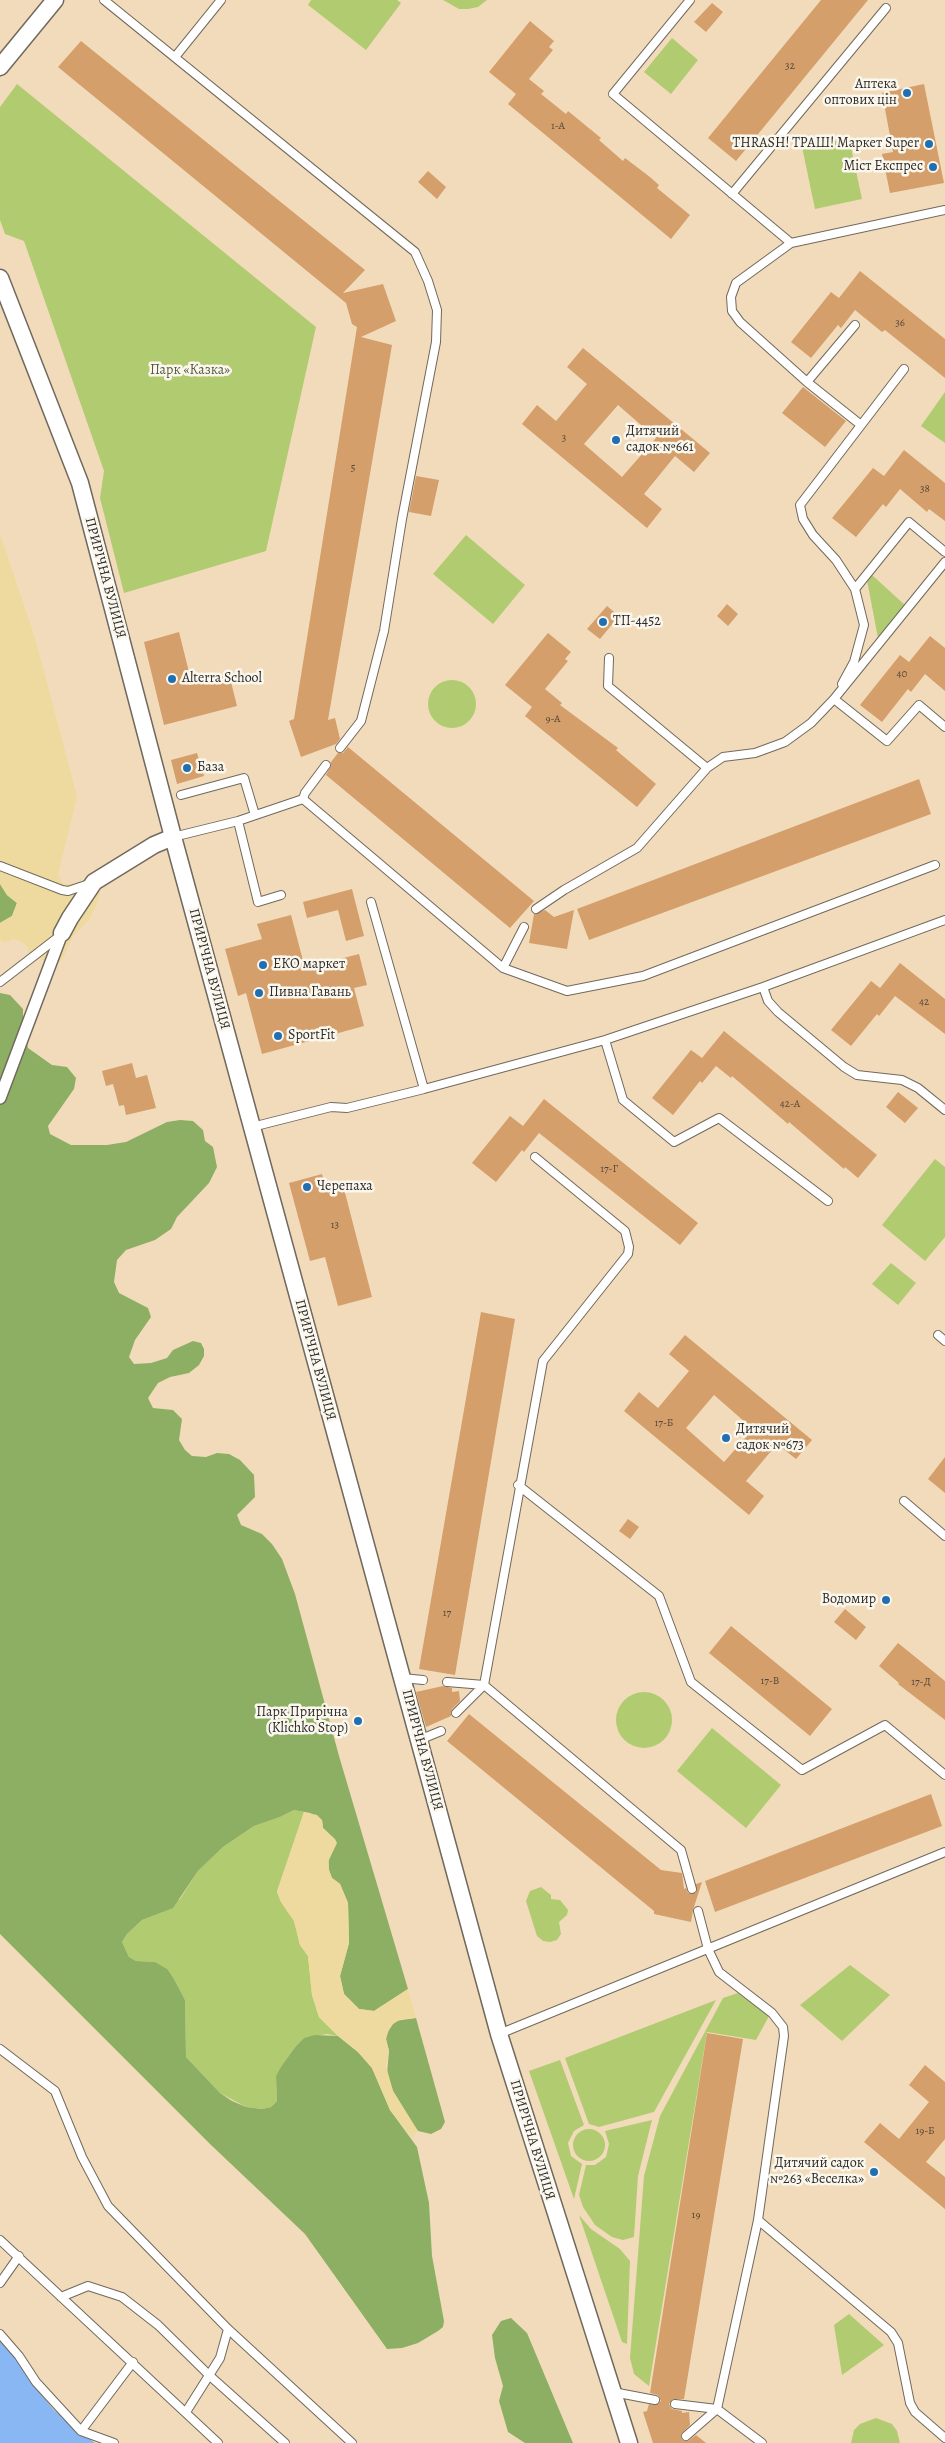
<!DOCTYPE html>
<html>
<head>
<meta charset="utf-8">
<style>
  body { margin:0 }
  canvas { display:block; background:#f2dbbb }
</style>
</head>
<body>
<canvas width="945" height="2443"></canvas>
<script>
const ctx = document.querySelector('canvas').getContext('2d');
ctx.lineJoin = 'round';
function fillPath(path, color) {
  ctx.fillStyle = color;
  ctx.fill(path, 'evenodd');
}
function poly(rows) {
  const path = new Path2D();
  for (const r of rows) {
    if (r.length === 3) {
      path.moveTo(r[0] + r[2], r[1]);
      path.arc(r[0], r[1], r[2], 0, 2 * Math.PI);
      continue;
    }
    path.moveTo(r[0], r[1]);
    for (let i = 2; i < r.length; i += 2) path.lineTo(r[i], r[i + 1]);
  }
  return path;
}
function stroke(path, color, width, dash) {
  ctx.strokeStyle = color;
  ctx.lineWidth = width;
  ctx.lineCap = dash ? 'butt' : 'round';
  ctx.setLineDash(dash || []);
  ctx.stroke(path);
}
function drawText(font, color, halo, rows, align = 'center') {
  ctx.font = font + ' Alegreya,serif';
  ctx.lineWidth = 5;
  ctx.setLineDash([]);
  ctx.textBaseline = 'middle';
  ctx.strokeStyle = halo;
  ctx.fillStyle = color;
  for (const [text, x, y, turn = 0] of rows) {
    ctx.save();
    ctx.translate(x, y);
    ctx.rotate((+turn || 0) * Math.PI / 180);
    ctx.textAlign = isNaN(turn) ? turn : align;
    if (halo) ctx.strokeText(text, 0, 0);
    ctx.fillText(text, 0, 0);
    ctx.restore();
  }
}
const green = poly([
  [311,0,397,0,401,3,366,50,308,5],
  [443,0,487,0,478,7,468,9,459,9],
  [672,38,698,60,671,94,644,72],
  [17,84,316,327,266,551,124,593,100,498,104,471,24,241,5,234,0,220,0,107],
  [849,138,862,199,815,209,802,147],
  [945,392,945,443,921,426],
  [466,535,525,585,493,624,433,574],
  [872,575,906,606,878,638,867,580],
  [452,704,24],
  [935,1159,945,1167,945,1237,925,1261,882,1225],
  [891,1263,916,1283,898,1305,872,1284],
  [644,1720,28],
  [712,1728,781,1785,746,1828,677,1771],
  [294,1810,304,1812,277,1892,281,1902,294,1921,300,1945,308,1956,312,1995,319,2017,338,2036,327,2034,304,2038,296,2046,276,2076,277,2101,271,2107,262,2109,246,2107,220,2093,186,2057,185,2000,174,1979,155,1962,136,1961,129,1957,122,1942,127,1934,142,1920,162,1912,180,1899,198,1871,223,1847,254,1826,280,1817],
  [541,1887,551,1895,551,1899,560,1900,568,1910,567,1915,559,1922,561,1934,557,1940,550,1942,543,1941,537,1936,526,1901,530,1891],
  [850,1965,890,1995,842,2041,800,2005],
  [738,1993,769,2016,756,2040,707,2032,649,2386,634,2374,630,2358,644,2176,660,2116,723,1998],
  [716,2000,654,2112,599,2127,589,2124,565,2058],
  [560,2060,584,2125,574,2131,568,2143,571,2156,582,2164,574,2199,529,2071],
  [652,2120,638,2176,634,2237,623,2240,612,2237,595,2225,583,2207,579,2195,586,2165,595,2165,606,2157,609,2144,605,2131],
  [589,2145,16],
  [579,2215,591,2229,620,2249,630,2261,627,2344,622,2342],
  [849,2314,884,2345,842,2375,834,2325],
  [876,2418,892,2424,897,2431,900,2443,851,2443,854,2430,860,2424]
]);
const forest = poly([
  [0,884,7,895,17,903,12,916,0,923],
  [0,993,10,995,23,1009,23,1026,28,1048,52,1065,67,1067,76,1078,74,1089,48,1126,50,1134,71,1145,107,1145,126,1142,167,1122,180,1120,193,1121,203,1130,205,1141,213,1147,217,1167,209,1183,177,1217,171,1229,155,1240,126,1250,117,1260,114,1282,119,1293,148,1308,151,1317,135,1340,129,1357,134,1364,151,1363,167,1358,173,1350,193,1341,201,1343,204,1349,204,1356,199,1365,189,1373,170,1377,158,1383,148,1398,153,1408,173,1410,182,1419,179,1440,185,1450,192,1456,206,1457,217,1453,229,1454,240,1460,254,1475,255,1497,237,1515,241,1525,262,1534,272,1544,282,1559,295,1594,339,1756,408,1989,374,2011,359,2009,344,1994,340,1976,349,1943,348,1903,340,1884,332,1878,329,1871,328,1833,323,1828,322,1820,310,1813,294,1810,280,1817,254,1826,223,1847,198,1871,173,1908,142,1920,127,1934,122,1942,129,1957,136,1961,155,1962,167,1969,174,1979,185,2000,186,2057,220,2093,232,2101,246,2107,262,2109,271,2107,277,2101,276,2076,281,2067,296,2046,304,2038,315,2035,338,2036,358,2052,372,2068,390,2110,417,2147,429,2203,432,2256,444,2321,443,2327,438,2331,418,2343,402,2348,387,2349,305,2234,210,2144,0,1934],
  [416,2018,445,2122,441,2129,431,2134,418,2131,414,2126,393,2091,387,2074,389,2051,386,2039,387,2033,395,2021],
  [511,2318,527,2333,573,2443,525,2443,508,2432,499,2401,503,2386,495,2358,492,2335,501,2321]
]);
const sand = poly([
  [0,534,35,638,77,796,58,875,62,883,67,884,90,881,98,888,100,895,91,917,72,938,62,960,53,965,47,964,38,956,30,955,27,946,18,940,12,939,5,943,0,940,0,923,12,916,17,903,7,895,0,884],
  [304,1812,317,1815,322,1820,323,1828,335,1839,337,1843,327,1864,332,1878,340,1884,348,1903,349,1943,340,1976,344,1994,359,2009,374,2011,408,1989,416,2018,401,2019,390,2026,386,2039,389,2051,386,2066,393,2091,418,2131,412,2138,390,2110,372,2068,358,2052,338,2036,319,2017,312,1995,308,1956,300,1945,294,1921,281,1902,277,1891]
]);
const water = poly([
  [0,2341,14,2356,30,2381,54,2410,95,2443,0,2443]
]);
const building = poly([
  [821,0,868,0,736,161,708,138],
  [712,3,723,12,706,32,694,22],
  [530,21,554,41,549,47,553,50,529,79,544,91,541,94,566,114,568,111,601,138,599,140,623,161,625,158,650,177,659,185,657,188,690,215,671,239,508,104,516,94,489,72],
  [81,41,365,270,343,293,383,284,396,321,361,337,392,345,328,720,335,718,340,739,336,744,301,757,289,721,294,719,357,327,352,324,346,303,58,67],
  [924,84,944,183,890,193,882,154,893,152,882,93],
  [428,171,446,187,437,199,418,182],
  [860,271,945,339,945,378,885,330,882,332,855,310,841,328,838,325,811,358,791,342,831,292,839,298],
  [583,348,710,453,694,472,675,456,644,494,662,509,647,528,522,424,537,405,556,421,587,384,567,367],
  [618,405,656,438,622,477,584,444],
  [803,387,846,421,825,447,782,413],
  [904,450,945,483,945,521,929,509,927,512,900,489,886,507,883,504,856,537,832,518,873,468,884,476],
  [416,476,439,480,431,516,409,512],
  [727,604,738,614,728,626,717,616],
  [607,606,619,616,600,639,587,629],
  [179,632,192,684,229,674,237,706,164,725,144,642],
  [548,633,571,652,565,659,568,661,545,689,562,703,560,705,618,748,616,750,656,784,637,807,525,716,532,707,505,685],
  [930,636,945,648,945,691,925,674,911,692,908,689,882,722,860,705,900,655,909,662],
  [348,747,534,901,510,928,326,775,331,766,331,762,338,753,343,753],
  [197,753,204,776,177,784,171,760],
  [919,779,931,814,589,940,577,909],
  [352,889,364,936,346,941,338,910,307,918,303,902],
  [545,910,554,917,574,910,567,949,529,943,534,914],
  [291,915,305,968,359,954,367,985,354,988,364,1026,262,1054,246,993,238,996,225,949,262,939,257,924],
  [900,963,945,999,945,1034,895,996,879,1016,877,1014,851,1046,831,1030,871,981,880,988],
  [724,1031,877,1155,858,1178,845,1167,844,1169,789,1122,788,1124,732,1076,731,1078,716,1066,702,1083,700,1081,673,1115,652,1098,691,1050,702,1058],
  [132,1063,136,1078,147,1075,156,1108,126,1115,124,1105,119,1106,113,1084,106,1086,102,1071],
  [898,1092,918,1108,905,1123,886,1107],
  [544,1099,698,1223,680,1245,539,1133,524,1152,522,1150,496,1182,472,1163,510,1116,523,1126],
  [322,1174,326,1189,343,1185,372,1297,338,1306,325,1257,310,1261,289,1183],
  [481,1312,515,1319,455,1675,419,1669],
  [685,1335,812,1440,796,1459,777,1444,746,1481,764,1496,749,1515,624,1411,639,1392,658,1408,689,1371,669,1354],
  [714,1395,753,1429,724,1462,686,1428],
  [945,1457,945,1493,928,1479],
  [628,1519,639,1527,630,1539,619,1531],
  [845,1609,866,1627,856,1640,834,1622],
  [731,1626,832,1709,810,1736,709,1653],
  [898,1643,945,1681,945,1720,898,1684,899,1683,879,1666],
  [443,1686,452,1688,452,1692,459,1691,460,1701,452,1709,451,1716,426,1727,416,1692],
  [469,1714,661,1870,682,1873,684,1889,686,1888,688,1893,696,1893,696,1884,702,1882,693,1910,691,1922,654,1914,654,1911,447,1741],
  [931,1794,942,1826,715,1912,705,1881],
  [707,2033,743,2039,684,2399,673,2399,669,2404,672,2409,682,2411,682,2413,689,2412,690,2425,681,2434,682,2440,688,2441,696,2435,706,2443,653,2443,643,2412,647,2411,649,2404,656,2405,661,2401,658,2395,650,2393],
  [925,2065,945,2082,945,2139,926,2162,945,2177,945,2209,864,2142,880,2123,899,2139,929,2102,909,2085]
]);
const service = poly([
  [104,0,415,252,428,281,437,310,436,342,402,519,384,631,361,721,340,748],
  [690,0,613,94,791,243],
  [175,57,221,0],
  [732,194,886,8],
  [807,382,855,325],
  [861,425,807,382,740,322,732,311,731,297,736,283,791,243,945,210],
  [855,589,909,522,945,552],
  [609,658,608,686,707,768],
  [842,684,854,662,864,625,855,589,836,560,813,535,803,519,800,505,904,369],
  [834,699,887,741,919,705,945,727],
  [181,795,244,778,255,815],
  [303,799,503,968,567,991,643,976,935,865],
  [303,799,305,793,326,765],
  [238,821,258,902,281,895],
  [173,837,238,821,303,799],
  [0,866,62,890,68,891,89,884],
  [371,902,424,1089],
  [536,909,564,890,637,848,707,768,723,757,755,753,785,742,811,723,834,699,945,562],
  [503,968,524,927],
  [0,982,61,935],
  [763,987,768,1001,778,1012,844,1067,857,1075,902,1080,918,1088,945,1110],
  [605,1040,623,1100,674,1142,719,1118,828,1201],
  [252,1127,331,1107,347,1108,424,1089,605,1040,763,987,945,920],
  [938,1335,945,1341],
  [518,1485,659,1596,691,1682,802,1770,885,1725,945,1775],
  [904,1501,945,1536],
  [402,1678,423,1680],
  [447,1682,484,1685,681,1850,692,1889],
  [456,1713,484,1685,543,1361,628,1254,629,1247,625,1231,535,1157],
  [419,1740,441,1731],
  [698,1911,708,1949,719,1972,772,2013,783,2027,784,2036,758,2220,891,2332,898,2343,910,2403,915,2412,945,2438],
  [499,2034,945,1852],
  [0,2049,55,2091,82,2157,108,2206,228,2329,352,2443],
  [758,2220,717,2409,762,2443],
  [0,2240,218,2443],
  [0,2283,19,2256],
  [61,2297,88,2286,122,2297,158,2325,210,2376,285,2443],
  [0,2334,19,2356,36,2382,81,2431,114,2443],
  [613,2392,655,2400],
  [675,2404,717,2409],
  [186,2412,220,2358,228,2329],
  [81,2431,133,2362],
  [686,2436,717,2409]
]);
const pedestrian = poly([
  [0,1098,62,933]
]);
const minor = poly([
  [0,67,55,0],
  [0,278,80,483,173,837,499,2034,629,2443],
  [62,933,70,918,94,882,154,845,173,837]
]);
const markers = [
  [907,93,5,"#1f6fb2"],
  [929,144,5,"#1f6fb2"],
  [933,167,5,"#1f6fb2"],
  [616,440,5,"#1f6fb2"],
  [603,622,5,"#1f6fb2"],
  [172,679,5,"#1f6fb2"],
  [187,768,5,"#1f6fb2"],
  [263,965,5,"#1f6fb2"],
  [259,993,5,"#1f6fb2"],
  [278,1036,5,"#1f6fb2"],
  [307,1187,5,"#1f6fb2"],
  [726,1438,5,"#1f6fb2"],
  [886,1600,5,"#1f6fb2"],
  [358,1721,5,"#1f6fb2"],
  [874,2172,5,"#1f6fb2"]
];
const numberNames = [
  ["32",790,66],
  ["1-А",558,126],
  ["36",900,323],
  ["3",564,438],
  ["5",353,468],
  ["38",925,489],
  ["40",902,674],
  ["9-А",553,719],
  ["42",924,1002],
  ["42-А",790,1104],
  ["17-Г",609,1169],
  ["13",335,1225],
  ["17-Б",664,1423],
  ["17",447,1613],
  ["17-В",770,1681],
  ["17-Д",921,1682],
  ["19-Б",925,2131],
  ["19",696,2215]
];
const poiNames = [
  ["Аптека",897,85,"right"],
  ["оптових цін",897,101,"right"],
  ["THRASH! ТРАШ! Маркет Super",919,144,"right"],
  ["Міст Експрес",923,167,"right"],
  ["Дитячий",626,432],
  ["садок №661",626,448],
  ["ТП-4452",613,622],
  ["Alterra School",182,679],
  ["База",197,768],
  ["ЕКО маркет",273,965],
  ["Пивна Гавань",269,993],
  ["SportFit",288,1036],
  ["Черепаха",317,1187],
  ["Дитячий",736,1430],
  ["садок №673",736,1446],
  ["Водомир",876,1600,"right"],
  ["Парк Прирічна",348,1713,"right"],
  ["(Klichko Stop)",348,1729,"right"],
  ["Дитячий садок",864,2164,"right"],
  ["№263 «Веселка»",864,2180,"right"]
];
const parkNames = [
  ["Парк «Казка»",190,371]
];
const streetNames = [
  ["ПРИРІЧНА ВУЛИЦЯ",105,578,75],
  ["ПРИРІЧНА ВУЛИЦЯ",209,969,75],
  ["ПРИРІЧНА ВУЛИЦЯ",315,1360,75],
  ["ПРИРІЧНА ВУЛИЦЯ",422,1750,75],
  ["ПРИРІЧНА ВУЛИЦЯ",532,2140,73]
];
fillPath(green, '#b1cb71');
fillPath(forest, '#8caf63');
fillPath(sand, '#eeda9e');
fillPath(water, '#88b7f3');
fillPath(building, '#d49f6a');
stroke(service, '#71695d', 10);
stroke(pedestrian, '#71695d', 14);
stroke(minor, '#71695d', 19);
stroke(service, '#fff', 8);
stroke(pedestrian, '#fff', 11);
stroke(minor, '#fff', 16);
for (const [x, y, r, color] of markers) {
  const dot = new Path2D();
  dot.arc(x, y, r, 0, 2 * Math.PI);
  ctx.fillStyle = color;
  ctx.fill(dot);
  stroke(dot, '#fbf7ec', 2);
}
drawText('11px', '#55483b', null, numberNames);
drawText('14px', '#2b2b2b', '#fbf7ec', poiNames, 'left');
drawText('14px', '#535b40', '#fbf7ec', parkNames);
drawText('14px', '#2b2b2b', '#fbf7ec', streetNames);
</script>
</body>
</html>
